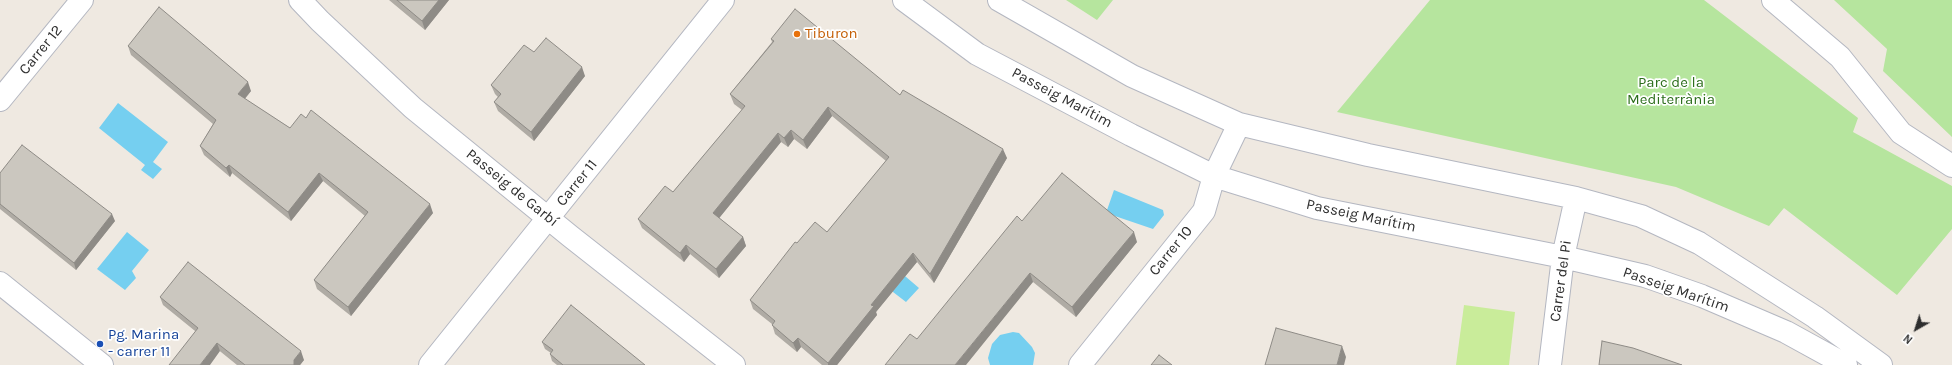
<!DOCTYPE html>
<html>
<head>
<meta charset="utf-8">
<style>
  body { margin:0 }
  #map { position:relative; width:1952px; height:365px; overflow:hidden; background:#efe9e1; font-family:Karla,sans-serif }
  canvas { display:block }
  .north { position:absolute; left:1896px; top:309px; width:40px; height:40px; -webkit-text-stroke:3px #fff; paint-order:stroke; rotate:219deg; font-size:11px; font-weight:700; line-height:16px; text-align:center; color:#2e2e2e }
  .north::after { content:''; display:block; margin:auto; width:14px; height:18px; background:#2e2e2e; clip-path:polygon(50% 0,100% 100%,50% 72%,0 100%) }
</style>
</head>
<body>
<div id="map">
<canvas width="1952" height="365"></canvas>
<div class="north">N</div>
</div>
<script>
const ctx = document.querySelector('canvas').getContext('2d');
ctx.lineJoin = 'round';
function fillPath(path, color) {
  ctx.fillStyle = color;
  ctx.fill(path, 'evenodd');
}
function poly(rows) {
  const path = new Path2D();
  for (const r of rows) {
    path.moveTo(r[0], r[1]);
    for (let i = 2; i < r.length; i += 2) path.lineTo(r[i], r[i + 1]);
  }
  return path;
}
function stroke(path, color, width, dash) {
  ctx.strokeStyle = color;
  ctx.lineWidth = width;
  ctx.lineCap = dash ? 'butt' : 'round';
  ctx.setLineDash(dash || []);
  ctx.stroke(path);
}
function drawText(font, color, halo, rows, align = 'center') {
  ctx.font = font + ' Karla,sans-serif';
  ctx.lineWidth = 3.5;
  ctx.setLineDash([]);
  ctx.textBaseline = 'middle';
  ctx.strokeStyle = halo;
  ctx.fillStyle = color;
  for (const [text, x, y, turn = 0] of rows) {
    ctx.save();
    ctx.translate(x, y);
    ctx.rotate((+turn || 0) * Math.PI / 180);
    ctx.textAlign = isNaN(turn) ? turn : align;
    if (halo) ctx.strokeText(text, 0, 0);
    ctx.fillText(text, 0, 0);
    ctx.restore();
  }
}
const green = poly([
  [1066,0,1113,0,1097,20],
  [1430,0,1704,0,1858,118,1853,132,1952,186,1952,229,1897,295,1784,208,1769,226,1676,187,1337,112],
  [1834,0,1952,0,1952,137,1883,71,1887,49]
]);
const pitch = poly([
  [1464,305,1515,312,1509,365,1456,365]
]);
const water = poly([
  [118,103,168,142,153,162,162,169,153,179,141,170,145,165,99,128],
  [1114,190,1163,210,1164,215,1153,229,1106,213],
  [127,232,149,250,132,271,136,278,125,290,97,269],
  [871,247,919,288,906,302,893,292],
  [1013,332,1019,333,1032,347,1035,353,1033,365,990,365,988,358,992,344,1000,335]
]);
const pedestrian = poly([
  [1773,0,1840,57,1901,133,1952,166]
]);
const minor = poly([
  [300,0,320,21,413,108,570,236,734,365],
  [904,0,977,54,1131,135,1214,176,1317,208,1563,257,1645,276,1702,296,1786,332,1846,365],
  [999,0,1132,76,1239,124,1368,155,1576,198,1641,216,1699,243,1815,317,1881,365],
  [0,100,82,0],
  [0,283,102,365],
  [430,365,723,0],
  [1080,365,1204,211,1214,176,1239,124],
  [1550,365,1563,257,1576,198]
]);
const wall = poly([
  [389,0,449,0,425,30],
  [771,39,900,95,1007,158,934,283,917,262,876,312,877,315,837,365,822,365,801,347,797,352,775,334,772,324,753,309,750,300,797,243,827,232,886,161,832,116,807,149,794,139,788,147,781,142,719,218,743,237,746,246,719,278,690,254,684,262,642,228,638,219,673,192,742,110,734,104,730,94,772,42],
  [128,46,251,91,245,99,290,128,433,213,351,316,317,289,314,280,365,216,323,181,291,221,232,173,230,177,204,155,200,146,213,124,131,55],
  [534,52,585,76,534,141,498,111,494,102,498,97,495,94,491,85],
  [0,173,115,221,76,270,0,209],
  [1022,221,1137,242,1076,317,1033,282,917,339],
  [160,297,304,360,300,365,237,365,163,305],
  [542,342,645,365,557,365,552,361,550,354,551,353,545,349]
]);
const shadedWall = poly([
  [439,0,449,0,425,30,422,21],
  [582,67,585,76,534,141,531,132],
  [248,82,251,91,241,103,238,94],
  [828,107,832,116,807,149,803,140],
  [791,130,794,139,788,147,784,138],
  [778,133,781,142,716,222,713,213],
  [1003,149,1007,158,934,283,930,274],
  [229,165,232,173,230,177,226,168],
  [319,173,323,181,291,221,288,212],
  [430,204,433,213,351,316,348,307],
  [112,214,115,221,76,270,74,263],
  [1134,232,1137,242,1076,317,1072,307],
  [743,237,746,246,719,278,716,269],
  [686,245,690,254,684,262,680,253],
  [913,253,917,262,876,312,877,315,837,365,828,365,828,363,871,305],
  [1030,273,1033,282,966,365,955,365],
  [798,338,801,347,797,352,793,343],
  [217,343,220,351,210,365,200,365],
  [1342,346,1346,357,1344,365,1337,365],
  [301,351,304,360,300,365,294,365,294,360]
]);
const building = poly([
  [397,0,439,0,422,21,397,0],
  [159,7,248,82,238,94,290,128,301,114,306,118,311,110,430,204,348,307,314,280,368,212,319,173,288,212,229,165,226,168,200,146,216,120,128,46,159,7],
  [795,9,900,95,903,90,1003,149,930,274,913,253,871,305,874,306,828,363,798,338,793,343,772,325,775,321,750,300,795,242,797,243,815,222,827,232,889,157,828,107,803,140,791,130,784,138,778,133,713,213,743,237,716,269,686,245,680,253,638,219,665,186,673,192,745,106,730,94,774,41,771,39,795,9],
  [546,38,582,67,531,132,494,102,501,94,491,85,524,45,534,52,546,38],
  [22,145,112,214,74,263,0,204,0,173,22,145],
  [1062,173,1134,232,1072,307,1030,273,955,365,885,365,910,334,917,339,1017,216,1022,221,1062,173],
  [188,262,301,351,294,360,294,365,245,365,217,343,200,365,169,365,198,328,160,297,188,262],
  [571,305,645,365,563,365,550,354,553,350,542,342,571,305],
  [1276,328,1342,346,1337,365,1265,365,1276,328],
  [1602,341,1633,348,1682,365,1599,365,1602,341],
  [1159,355,1172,365,1151,365,1159,355]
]);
const markers = [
  [797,34,4,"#e8710a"],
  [100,344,4,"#1a4fb4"]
];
const foodNames = [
  ["Tiburon",805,34]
];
const streetNames = [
  ["Carrer 12",41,50,-51],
  ["Passeig Marítim",1062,98,28],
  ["Carrer 11",577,183,-51],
  ["Passeig de Garbí",512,188,39],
  ["Passeig Marítim",1361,216,12],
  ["Carrer 10",1171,251,-51],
  ["Carrer del Pi",1561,281,-82],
  ["Passeig Marítim",1676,290,19]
];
const parkNames = [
  ["Parc de la",1671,83],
  ["Mediterrània",1671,100]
];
const transitNames = [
  ["Pg. Marina",108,335],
  ["- carrer 11",108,352]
];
fillPath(green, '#b6e59e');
fillPath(pitch, '#c9ec9a');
fillPath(water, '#75cff0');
stroke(pedestrian, '#b4b7c1', 24);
stroke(minor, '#b4b7c1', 24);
stroke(pedestrian, '#fff', 22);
stroke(minor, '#fff', 22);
fillPath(wall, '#afaba4');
fillPath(shadedWall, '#8e8b86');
fillPath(building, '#cbc7bf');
stroke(building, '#8e8b86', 1);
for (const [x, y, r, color] of markers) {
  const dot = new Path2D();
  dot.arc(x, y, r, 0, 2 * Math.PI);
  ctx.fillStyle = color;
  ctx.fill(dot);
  stroke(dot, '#fff', 1.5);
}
drawText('15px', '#c56008', '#fff', foodNames, 'left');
drawText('15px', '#2e2e2e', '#fff', streetNames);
drawText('15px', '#2c6e1b', '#fff', parkNames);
drawText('15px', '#164399', '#fff', transitNames, 'left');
</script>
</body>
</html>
